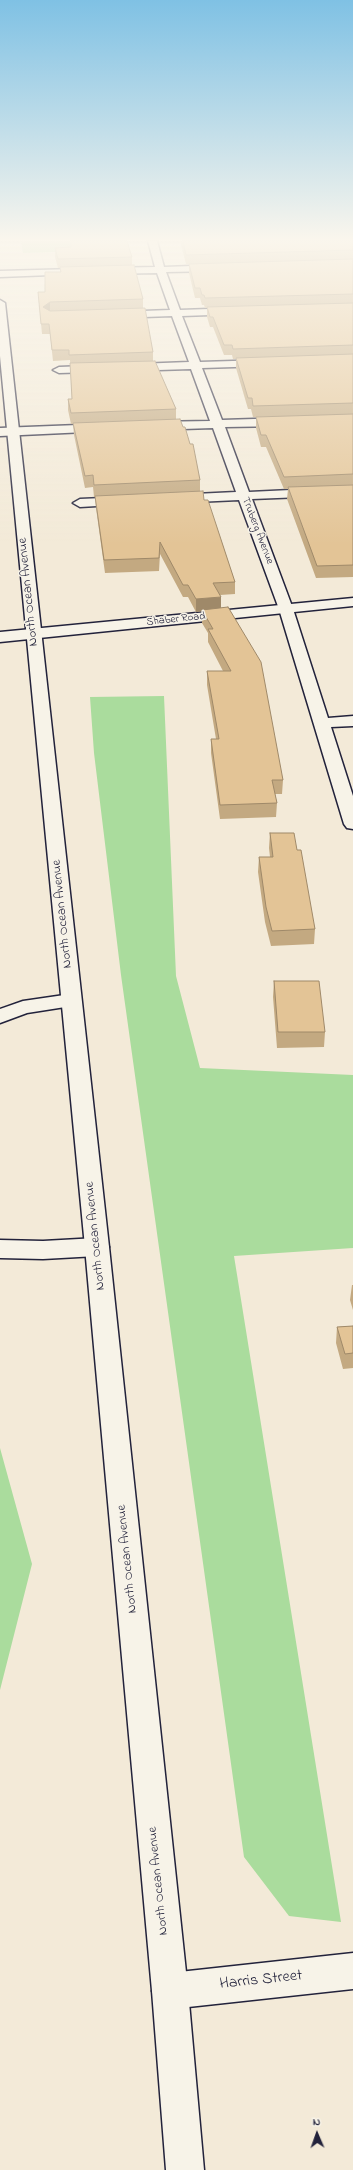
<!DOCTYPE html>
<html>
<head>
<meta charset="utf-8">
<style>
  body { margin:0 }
  #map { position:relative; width:353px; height:2170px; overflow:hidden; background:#f3ead8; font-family:"Indie Flower",sans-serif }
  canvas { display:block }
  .north { position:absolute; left:297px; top:2114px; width:40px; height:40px; -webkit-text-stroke:3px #f7f3e8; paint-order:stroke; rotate:358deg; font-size:11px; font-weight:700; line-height:16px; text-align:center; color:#22223b }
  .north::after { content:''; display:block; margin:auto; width:14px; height:18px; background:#22223b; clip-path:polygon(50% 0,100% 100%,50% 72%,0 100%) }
</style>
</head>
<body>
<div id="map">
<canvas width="353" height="2170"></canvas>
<div class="north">N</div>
</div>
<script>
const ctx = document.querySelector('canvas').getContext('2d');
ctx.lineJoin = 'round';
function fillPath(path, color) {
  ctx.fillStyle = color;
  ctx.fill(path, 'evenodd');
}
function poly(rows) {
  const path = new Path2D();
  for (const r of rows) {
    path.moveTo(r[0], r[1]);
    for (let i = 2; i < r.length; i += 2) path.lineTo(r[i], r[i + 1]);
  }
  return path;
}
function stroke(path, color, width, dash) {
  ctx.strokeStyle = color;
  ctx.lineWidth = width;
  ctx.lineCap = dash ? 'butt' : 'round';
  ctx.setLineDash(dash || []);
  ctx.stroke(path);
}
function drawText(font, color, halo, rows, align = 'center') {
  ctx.font = font + ' "Indie Flower",sans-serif';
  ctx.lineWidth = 3;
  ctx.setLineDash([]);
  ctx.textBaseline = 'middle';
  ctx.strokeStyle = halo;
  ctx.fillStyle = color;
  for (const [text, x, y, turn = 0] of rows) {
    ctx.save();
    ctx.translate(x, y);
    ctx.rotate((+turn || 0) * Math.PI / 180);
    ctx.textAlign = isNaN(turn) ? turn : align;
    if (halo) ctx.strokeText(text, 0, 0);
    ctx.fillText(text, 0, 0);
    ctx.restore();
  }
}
const green = poly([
  [21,241,77,241,79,251,23,253],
  [164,696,176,976,200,1068,353,1075,353,1248,234,1256,341,1922,289,1916,244,1857,121,975,94,753,90,697],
  [0,1448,32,1564,0,1690]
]);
const minor = poly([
  [148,241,157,241,164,267,218,265,223,268,218,271,166,272,180,310,238,308,243,311,238,314,182,316,200,362,266,360,271,363,266,366,202,368,222,420,286,418,292,422,286,426,225,427,249,492,353,487,353,495,252,499,293,609,328,718,353,716,353,726,331,727,353,796,353,829,347,828,344,824,279,609,239,500,174,503,167,499,174,495,236,492,213,428,152,430,146,426,152,422,210,421,191,369,59,373,53,370,59,367,189,362,172,316,116,318,111,315,116,312,170,310,157,273,106,274,101,271,106,268,155,267,148,241],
  [74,269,79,272,77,274,0,277,0,271,74,269],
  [104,424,110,428,108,431,0,436,0,428,104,424],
  [126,497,133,501,131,504,80,507,73,503,80,499,126,497],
  [71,994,78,995,81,1000,78,1005,27,1013,0,1023,0,1009,23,1001,71,994],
  [97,1238,106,1241,109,1247,106,1253,97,1256,43,1259,0,1258,0,1240,43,1241,97,1238],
  [353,1953,353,1989,170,2009,157,2004,152,1991,157,1978,170,1973,353,1953]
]);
const tertiary = poly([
  [353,598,353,606,0,642,0,632,353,598]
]);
const secondary = poly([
  [0,300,5,303,109,1247,188,1991,204,2170,166,2170,152,1991,85,1247,0,356,0,300]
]);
const wall = poly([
  [180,241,353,241,353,577,316,578,287,499,288,489,284,489,266,447,261,447,256,428,256,417,253,417,251,409,248,409,236,368,236,359,233,359,232,355,224,355,213,327,210,327,207,317,207,308,205,308,204,305,202,305,200,298,195,298,189,273,189,264,186,264],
  [55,248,132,257,132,265,143,299,143,308,153,352,153,361,176,409,176,420,200,480,200,491,204,500,235,582,235,594,220,595,221,597,221,608,283,780,282,794,275,794,277,803,276,817,220,819,211,753,211,739,216,739,207,685,207,671,223,671,208,642,208,633,202,623,202,611,196,612,188,597,183,597,160,554,159,571,105,573,96,508,95,497,94,497,93,487,85,488,74,435,73,424,71,424,68,410,68,399,72,399,70,360,53,361,50,334,42,334,38,292,45,292,60,272,60,268,58,268,55,257],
  [270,833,297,850,315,929,314,944,271,946,265,922,258,872,259,857,270,857,269,848],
  [274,981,325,1032,324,1047,277,1048,273,997],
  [352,1285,353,1285,353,1310,350,1300],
  [353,1326,353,1368,343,1369,336,1343,337,1327]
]);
const shadedWall = poly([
  [50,302,50,312,43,307],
  [221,597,221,609,196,612,196,599]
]);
const building = poly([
  [71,241,127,241,132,257,58,259,55,248,71,247,71,241],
  [183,241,353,241,353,250,186,255,183,241],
  [353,259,353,294,205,298,204,295,202,295,200,288,195,288,189,264,353,259],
  [134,265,143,299,50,302,43,307,50,311,145,308,153,352,69,355,69,350,52,350,49,324,41,324,38,292,45,292,45,272,61,272,60,267,134,265],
  [353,303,353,345,233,349,232,345,224,345,213,317,210,317,207,307,353,303],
  [353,354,353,403,253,406,252,398,248,398,236,358,353,354],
  [155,361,176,409,71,413,68,399,72,399,70,363,155,361],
  [353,414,353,474,284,477,266,435,261,435,256,417,353,414],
  [180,419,183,427,185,427,190,444,193,444,200,480,94,485,93,475,85,476,73,423,180,419],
  [353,485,353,565,317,566,288,487,353,485],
  [203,491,204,500,208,500,235,582,213,583,221,597,196,599,188,585,183,585,160,542,159,558,104,560,95,496,203,491],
  [228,607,261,662,283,780,272,780,277,803,220,805,211,739,219,739,207,671,231,671,208,629,213,629,202,610,228,607],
  [270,833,294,833,297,850,301,850,315,929,272,931,266,907,259,857,273,857,270,833],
  [274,981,319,981,325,1032,278,1032,274,981],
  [353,1326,353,1353,345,1354,337,1327,353,1326]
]);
const farStreetnames = [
  ["Truberg Avenue",257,531,69],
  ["Shaber Road",176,620,-6]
];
const streetNames = [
  ["North Ocean Avenue",29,592,-96],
  ["North Ocean Avenue",63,914,-96],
  ["North Ocean Avenue",96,1236,-96],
  ["North Ocean Avenue",128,1559,-96],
  ["North Ocean Avenue",159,1881,-96]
];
const nearStreetnames = [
  ["Harris Street",261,1981,-6]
];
fillPath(green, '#aadc9d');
stroke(minor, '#22223b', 3);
stroke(tertiary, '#22223b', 3);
stroke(secondary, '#22223b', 3);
fillPath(minor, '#f7f3e8');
fillPath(tertiary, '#f7f3e8');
fillPath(secondary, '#f7f3e8');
fillPath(wall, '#c3a981');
fillPath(shadedWall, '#9f8969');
fillPath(building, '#e3c496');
stroke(building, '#9f8969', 1);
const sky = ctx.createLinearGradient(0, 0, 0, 545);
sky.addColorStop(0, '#7fc1e4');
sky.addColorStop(0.44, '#faf6ed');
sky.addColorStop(1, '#faf6ed00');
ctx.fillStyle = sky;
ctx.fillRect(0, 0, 353, 545);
drawText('11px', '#22223b', '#f7f3e8', farStreetnames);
drawText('13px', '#22223b', '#f7f3e8', streetNames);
drawText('16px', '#22223b', '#f7f3e8', nearStreetnames);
</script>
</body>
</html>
